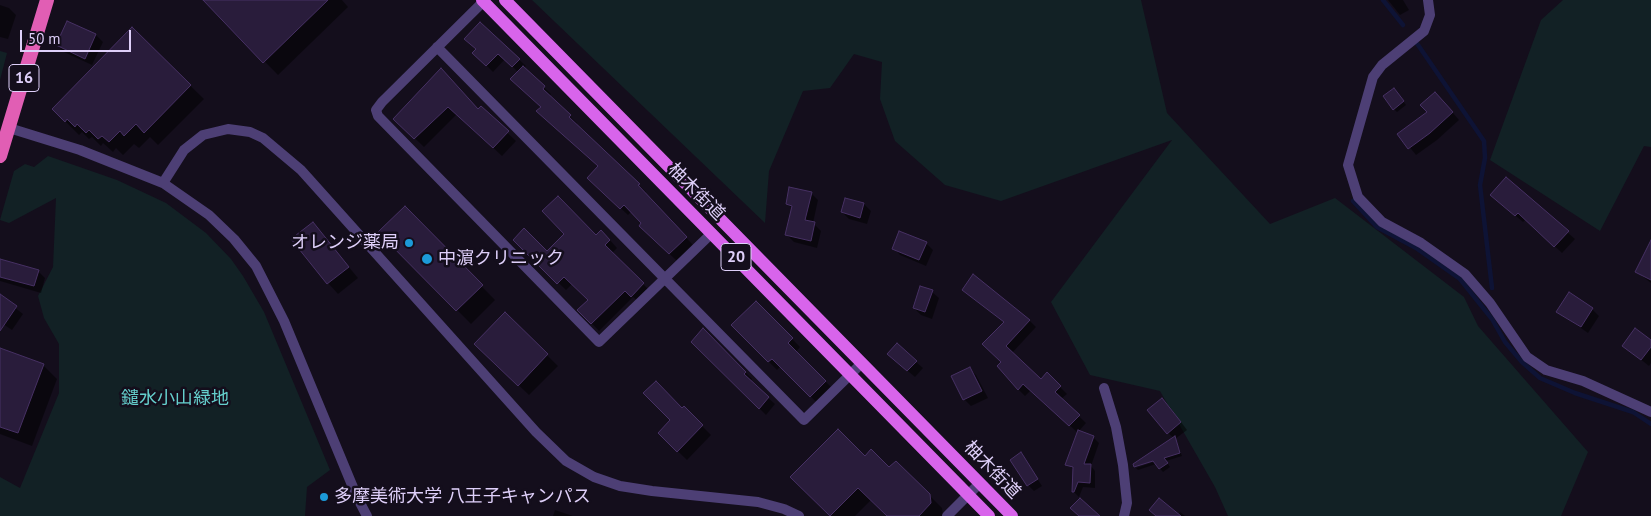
<!DOCTYPE html>
<html>
<head>
<meta charset="utf-8">
<style>
  body { margin:0 }
  #map { position:relative; width:1651px; height:516px; overflow:hidden; background:#140e1c; font-family:"PT Sans",sans-serif }
  canvas { display:block }
  .scale { position:absolute; left:20px; top:30px; width:111px; height:22px; box-sizing:border-box; border:2px solid #decff9; border-top:0; padding-left:6px; font-size:15px; line-height:18px; white-space:nowrap; color:#decff9; -webkit-text-stroke:4px #140e1c; paint-order:stroke }
</style>
</head>
<body>
<div id="map">
<canvas width="1651" height="516"></canvas>
<div class="scale">50 m</div>
</div>
<script>
const ctx = document.querySelector('canvas').getContext('2d');
ctx.lineJoin = 'round';
function fillPath(path, color) {
  ctx.fillStyle = color;
  ctx.fill(path, 'evenodd');
}
function poly(rows) {
  const path = new Path2D();
  for (const r of rows) {
    path.moveTo(r[0], r[1]);
    for (let i = 2; i < r.length; i += 2) path.lineTo(r[i], r[i + 1]);
  }
  return path;
}
function stroke(path, color, width, dash) {
  ctx.strokeStyle = color;
  ctx.lineWidth = width;
  ctx.lineCap = dash ? 'butt' : 'round';
  ctx.setLineDash(dash || []);
  ctx.stroke(path);
}
function drawText(font, color, halo, rows, align = 'center') {
  ctx.font = font + ' "PT Sans","Noto Sans JP",sans-serif';
  ctx.lineWidth = 5;
  ctx.setLineDash([]);
  ctx.textBaseline = 'middle';
  ctx.strokeStyle = halo;
  ctx.fillStyle = color;
  for (const [text, x, y, turn = 0] of rows) {
    ctx.save();
    ctx.translate(x, y);
    ctx.rotate((+turn || 0) * Math.PI / 180);
    ctx.textAlign = isNaN(turn) ? turn : align;
    if (halo) ctx.strokeText(text, 0, 0);
    ctx.fillText(text, 0, 0);
    ctx.restore();
  }
}
const green = poly([
  [532,0,1141,0,1167,113,1270,224,1335,198,1464,297,1478,326,1588,452,1561,516,1228,516,1215,487,1160,391,1090,375,1051,302,1172,140,1001,201,945,185,895,141,880,99,882,62,854,54,830,88,803,91,769,171,765,223],
  [1563,0,1651,0,1651,147,1644,146,1600,231,1490,160,1541,20],
  [0,51,7,53,0,80],
  [48,156,117,180,166,203,206,233,231,259,243,276,264,312,330,470,307,487,305,516,0,516,0,477,20,488,59,393,59,344,44,318,38,296,53,267,56,198,9,223,0,220,14,171,25,164,34,167]
]);
const shadow = poly([
  [204,0,342,0,348,7,278,75],
  [1388,0,1403,0,1409,10,1400,15],
  [0,5,9,8,16,15,8,39,0,37],
  [68,22,96,35,103,42,92,65,64,52,57,45],
  [480,23,526,66,523,68,551,94,549,97,577,123,576,125,646,192,645,194,693,245,677,261,640,226,643,223,632,211,628,215,596,185,599,166,542,107,518,72,505,59,493,72,474,53,477,50],
  [132,29,204,99,158,145,150,137,139,148,134,144,123,155,116,148,113,152,103,143,101,146,92,137,89,139,82,132,79,135,53,109],
  [441,70,478,110,481,108,516,141,502,156,457,114,424,147,395,119],
  [1397,93,1406,105,1397,112,1394,109],
  [1442,100,1459,120,1437,140,1416,155,1399,134,1429,113],
  [1506,179,1575,239,1562,253,1526,219,1523,222,1499,202],
  [811,193,818,200,813,223,821,231,817,248,794,242,787,235,793,209,787,204],
  [864,204,871,211,867,224,849,219,842,212],
  [405,208,495,300,471,324,380,232],
  [313,224,358,278,338,294,328,283],
  [596,236,609,239,617,248,612,253,651,292,640,303,633,297,599,331,579,310,589,300,572,284,566,290,514,240,547,253],
  [926,243,933,250,926,266,900,255,894,248],
  [1651,258,1651,283,1637,272],
  [0,260,38,271,45,278,41,293,0,281],
  [963,290,1029,320,1036,327,1012,353,1041,380,1047,374,1067,394,1061,399,1086,423,1078,432,1094,438,1099,443,1091,466,1095,471,1095,488,1083,487,1079,497,1073,491,1074,470,1067,464,1078,433,1031,390,1025,396,1018,389,1003,362,1005,323],
  [932,292,939,298,932,319,921,315,914,308],
  [0,296,23,314,12,330,0,322],
  [756,302,800,347,796,352,834,390,819,405,781,366,777,370,732,325],
  [1592,309,1599,316,1588,333,1558,312],
  [505,314,558,366,529,395,486,354],
  [703,330,752,379,750,382,775,404,766,415,693,342],
  [1651,341,1651,363,1649,366,1624,346],
  [0,349,43,365,57,379,32,446,0,434],
  [896,361,916,362,923,368,915,377],
  [969,368,976,375,988,398,971,406,964,399],
  [1169,406,1187,430,1175,439,1182,456,1166,461,1170,467,1163,472,1156,464,1138,470,1136,468,1159,460,1159,458,1136,467,1134,465,1174,438,1168,433],
  [684,408,711,435,687,460,659,433],
  [1021,454,1042,486,1034,491,1028,485],
  [865,457,889,469,896,462,942,508,943,516,888,516,871,500,855,516,832,516,792,477],
  [555,510,573,516,553,516],
  [1180,512,1185,516,1156,516,1178,515]
]);
const stream = poly([
  [1383,0,1403,25],
  [1416,42,1484,141,1485,158,1480,185,1492,288],
  [1353,201,1377,227,1416,248,1460,279,1492,319,1505,342,1522,362,1540,378,1575,393,1633,412,1651,424]
]);
const building = poly([
  [203,0,328,0,263,63,203,0],
  [67,21,96,34,85,59,56,45,67,21],
  [480,22,520,59,512,67,498,54,486,66,472,53,476,49,464,39,480,22],
  [132,27,191,85,144,133,136,124,124,136,120,131,109,142,102,136,98,139,89,130,86,133,77,124,75,127,67,119,65,122,52,109,132,27],
  [523,66,545,86,543,89,571,115,569,117,640,184,638,185,687,237,669,254,639,226,641,223,624,205,620,209,587,178,598,166,536,111,541,107,510,79,523,66],
  [441,68,478,109,481,106,509,131,493,148,448,107,414,139,393,119,441,68],
  [1394,88,1404,101,1393,110,1383,96,1394,88],
  [1435,92,1453,112,1430,133,1408,149,1397,134,1427,112,1420,105,1435,92],
  [1506,177,1569,231,1554,247,1518,213,1515,216,1490,195,1506,177],
  [789,187,812,192,805,220,815,222,811,241,785,235,792,206,786,204,789,187],
  [558,196,596,235,601,230,610,240,605,245,644,283,631,297,625,291,591,324,577,310,588,300,564,277,557,284,513,240,524,228,547,251,564,234,542,211,558,196],
  [845,198,864,203,860,218,841,212,845,198],
  [405,206,483,285,456,311,378,232,405,206],
  [313,222,349,267,327,284,291,239,313,222],
  [899,231,927,242,919,260,892,249,899,231],
  [1651,240,1651,280,1635,272,1651,240],
  [0,259,39,270,34,286,0,277,0,259],
  [973,274,1030,320,1006,346,1041,379,1047,372,1061,386,1055,392,1080,415,1069,426,1023,384,1018,390,997,366,1001,362,982,344,1004,322,962,290,973,274],
  [920,286,933,290,925,312,913,308,920,286],
  [1569,292,1593,308,1581,327,1556,312,1569,292],
  [0,294,17,306,0,331,0,294],
  [756,301,793,338,788,343,826,381,810,397,772,359,768,362,731,325,756,301],
  [505,312,548,354,518,386,474,344,505,312],
  [703,328,746,372,744,374,769,397,759,409,691,342,703,328],
  [1635,328,1651,340,1651,347,1641,360,1622,346,1635,328],
  [897,343,917,361,907,371,887,354,897,343],
  [0,348,44,364,18,433,0,427,0,348],
  [970,367,982,391,963,400,951,376,970,367],
  [656,381,682,408,684,406,703,425,677,452,658,433,670,420,643,393,656,381],
  [1162,398,1181,422,1167,434,1147,410,1162,398],
  [838,429,865,456,871,449,889,467,896,461,930,494,931,503,919,516,887,516,858,488,830,516,790,477,838,429],
  [1078,430,1094,436,1084,464,1091,464,1090,483,1078,482,1074,492,1072,492,1073,467,1065,465,1078,430],
  [1175,436,1180,453,1164,458,1168,463,1159,469,1153,461,1134,467,1133,464,1175,436],
  [1021,452,1038,479,1027,486,1010,460,1021,452],
  [1080,498,1100,516,1079,516,1070,508,1080,498],
  [1159,498,1181,516,1156,516,1149,510,1159,498]
]);
const minor = poly([
  [485,0,382,102,376,110,378,116,599,342,712,233],
  [1428,0,1430,15,1424,31,1382,65,1373,77,1348,165,1358,197,1382,222,1421,243,1465,274,1490,303,1527,357,1546,370,1583,381,1651,412],
  [437,47,804,420,862,363],
  [1104,388,1116,427,1123,465,1127,503,1124,516]
]);
const tertiary = poly([
  [9,128,80,150,163,183,209,215,234,239,256,266,284,321,357,497,367,516],
  [163,183,184,150,203,135,228,129,250,132,263,138,301,170,536,432,566,461,594,477,620,486,652,491,758,502,784,509,799,516],
  [947,516,980,483]
]);
const primary = poly([
  [482,0,989,516],
  [505,0,1012,516]
]);
const trunk = poly([
  [0,156,47,0]
]);
const markers = [
  [409,243,5,"#1c9ad8"],
  [427,259,6,"#1c9ad8"],
  [324,497,5,"#1c9ad8"]
];
const shields = [
  [24,78,30],
  [736,257,30]
];
const shieldNames = [
  ["16",24,78],
  ["20",736,257]
];
const streetNames = [
  ["柚木街道",696,192,45],
  ["柚木街道",992,470,46]
];
const poiNames = [
  ["オレンジ薬局",399,243,"right"],
  ["中濵クリニック",438,259],
  ["多摩美術大学 八王子キャンパス",334,497]
];
const parkNames = [
  ["鑓水小山緑地",175,399]
];
fillPath(green, '#122125');
fillPath(shadow, '#0007');
stroke(stream, '#0e1335', 4.5);
fillPath(building, '#291c3b');
stroke(building, '#473164', 1);
stroke(minor, '#4d3f75', 10);
stroke(tertiary, '#4d3f75', 10);
stroke(primary, '#d864eb', 12);
stroke(trunk, '#e15eb4', 14);
for (const [x, y, r, color] of markers) {
  const dot = new Path2D();
  dot.arc(x, y, r, 0, 2 * Math.PI);
  ctx.fillStyle = color;
  ctx.fill(dot);
  stroke(dot, '#140e1c', 2);
}
for (const [x, y, w] of shields) {
  const box = new Path2D();
  box.roundRect(x - w / 2, y - 13.5, w, 27, 4);
  ctx.fillStyle = '#140e1c';
  ctx.fill(box);
  stroke(box, '#decff9', 1);
}
drawText('bold 16px', '#decff9', null, shieldNames);
drawText('18px', '#decff9', '#140e1c', streetNames);
drawText('18px', '#decff9', '#140e1c', poiNames, 'left');
drawText('18px', '#65cfcd', '#140e1c', parkNames);
</script>
</body>
</html>
